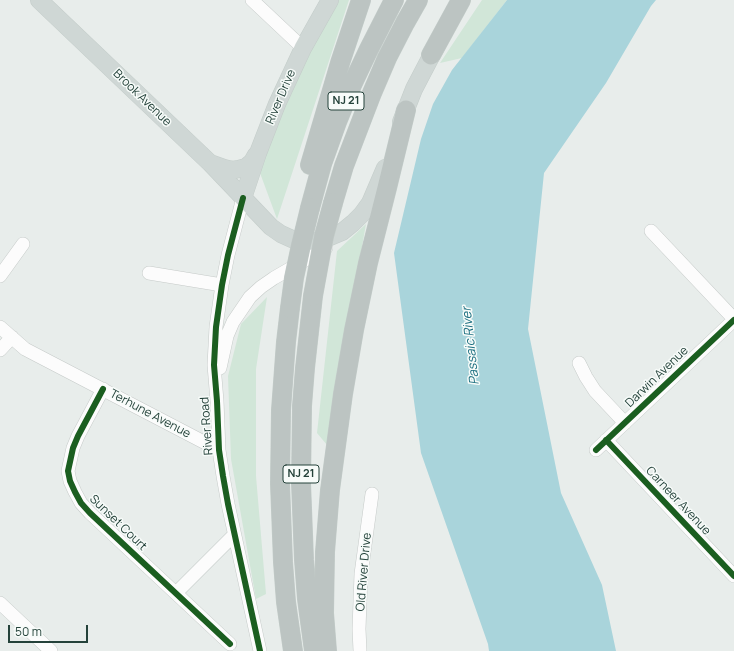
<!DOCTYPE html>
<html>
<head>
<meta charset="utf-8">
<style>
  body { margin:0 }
  #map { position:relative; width:734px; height:651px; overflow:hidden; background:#e8edeb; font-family:Manrope,sans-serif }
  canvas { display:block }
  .scale { position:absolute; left:8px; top:625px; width:80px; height:18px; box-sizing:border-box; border:2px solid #24423a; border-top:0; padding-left:5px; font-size:12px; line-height:14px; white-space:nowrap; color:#24423a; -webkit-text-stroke:3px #f7fbf9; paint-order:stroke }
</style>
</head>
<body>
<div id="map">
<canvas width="734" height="651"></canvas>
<div class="scale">50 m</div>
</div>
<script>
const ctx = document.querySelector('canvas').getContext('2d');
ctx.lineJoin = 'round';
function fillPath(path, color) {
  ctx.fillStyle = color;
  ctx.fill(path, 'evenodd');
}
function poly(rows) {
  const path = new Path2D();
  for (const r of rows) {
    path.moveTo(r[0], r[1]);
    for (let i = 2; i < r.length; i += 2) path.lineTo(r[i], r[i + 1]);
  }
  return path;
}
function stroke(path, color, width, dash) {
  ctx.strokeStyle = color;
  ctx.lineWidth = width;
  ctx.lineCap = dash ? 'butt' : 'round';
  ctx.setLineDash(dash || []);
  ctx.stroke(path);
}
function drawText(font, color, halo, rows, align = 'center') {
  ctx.font = font + ' Manrope,sans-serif';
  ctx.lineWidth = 3;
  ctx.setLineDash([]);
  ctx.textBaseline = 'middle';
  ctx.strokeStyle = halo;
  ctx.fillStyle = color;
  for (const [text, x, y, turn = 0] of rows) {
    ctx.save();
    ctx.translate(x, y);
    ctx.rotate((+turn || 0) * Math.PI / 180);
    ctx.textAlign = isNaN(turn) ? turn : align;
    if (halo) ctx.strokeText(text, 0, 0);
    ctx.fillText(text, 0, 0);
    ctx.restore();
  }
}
const green = poly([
  [337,0,349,0,277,219,260,173,281,109],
  [482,0,507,0,462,58,440,63],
  [366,224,327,445,317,433,337,251],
  [267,297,256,369,256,476,266,594,256,599,231,459,228,376,241,324]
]);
const water = poly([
  [507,0,656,0,651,6,606,83,544,173,528,329,561,493,602,585,616,651,489,651,488,644,421,453,394,253,421,139,433,104,452,70]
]);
const minor = poly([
  [252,0,303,48],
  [243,198,228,255,222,285,216,327,214,365,217,401,219,450,223,476,228,504,260,651],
  [651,231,734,319],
  [149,273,222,285],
  [0,276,23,244],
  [0,327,25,349,219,450],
  [0,350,12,337],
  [579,363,586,377,595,391,625,423],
  [220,368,227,336,233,322,250,297,261,287,274,278,326,248],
  [103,389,78,436,73,448,68,471,70,481,75,492,81,503,90,513,230,644],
  [606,440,734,576],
  [596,450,734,320],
  [176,593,234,535],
  [0,603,51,651],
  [360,651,359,629,361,574,372,494]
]);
const major = poly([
  [39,0,210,163,271,227,281,234,292,239,305,241,317,241,330,237,342,232,353,223,362,214,370,203,385,168],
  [401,122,414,89,438,43],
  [210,163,224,168,232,170,239,169,246,167,252,162,256,155],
  [243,198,258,153,277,104,303,48,330,0]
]);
const highway = poly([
  [431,55,461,0],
  [310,165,340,63,361,0],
  [333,203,344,166,372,93,387,58,405,23,418,0],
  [310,208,322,164,337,122,352,85,369,49,394,0],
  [313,296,305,368,302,406,301,483,304,560,307,599,314,651],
  [290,308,286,342,281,410,280,484,283,562,286,602,293,651],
  [327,651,324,613,325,552,330,490,343,394,354,330,368,263,387,188,406,110]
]);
const highwayBridge = poly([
  [313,296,324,236,333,203],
  [290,308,294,278,301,245,310,208]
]);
const cycleway = poly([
  [243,198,228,255,222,285,216,327,214,365,217,401,219,450,223,476,228,504,260,651],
  [103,389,78,436,73,448,68,471,70,481,75,492,81,503,90,513,230,644],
  [606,440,734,576],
  [596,450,734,320]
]);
const shields = [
  [346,101,36],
  [301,474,36]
];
const shieldNames = [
  ["NJ 21",346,101],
  ["NJ 21",301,474]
];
const streetNames = [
  ["River Drive",281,97,-67],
  ["Brook Avenue",142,98,44],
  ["Darwin Avenue",657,377,-44],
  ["Terhune Avenue",150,414,28],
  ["River Road",207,426,-94],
  ["Carneer Avenue",678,501,47],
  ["Sunset Court",118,523,44],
  ["Old River Drive",364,572,-85]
];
const waterNames = [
  ["Passaic River",471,346,-96]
];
fillPath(green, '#d1e6d8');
fillPath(water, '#a9d4db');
stroke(minor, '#c5cac8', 14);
stroke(major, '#c3ccc9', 18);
stroke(highway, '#c3ccc9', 20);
stroke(minor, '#fcfcfc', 13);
stroke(major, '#cfd7d5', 17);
stroke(highway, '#bcc4c2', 19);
stroke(highwayBridge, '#c3ccc9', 20, []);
stroke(highwayBridge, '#bcc4c2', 19);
stroke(cycleway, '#1b5e20', 6);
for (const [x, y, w] of shields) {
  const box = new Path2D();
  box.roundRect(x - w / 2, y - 9, w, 18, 3);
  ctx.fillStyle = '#f7fbf9';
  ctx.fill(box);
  stroke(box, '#24423a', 1);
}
drawText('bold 11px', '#24423a', null, shieldNames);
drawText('12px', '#24423a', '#f7fbf9', streetNames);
drawText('italic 13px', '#1c6f80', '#f7fbf9', waterNames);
</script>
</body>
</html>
